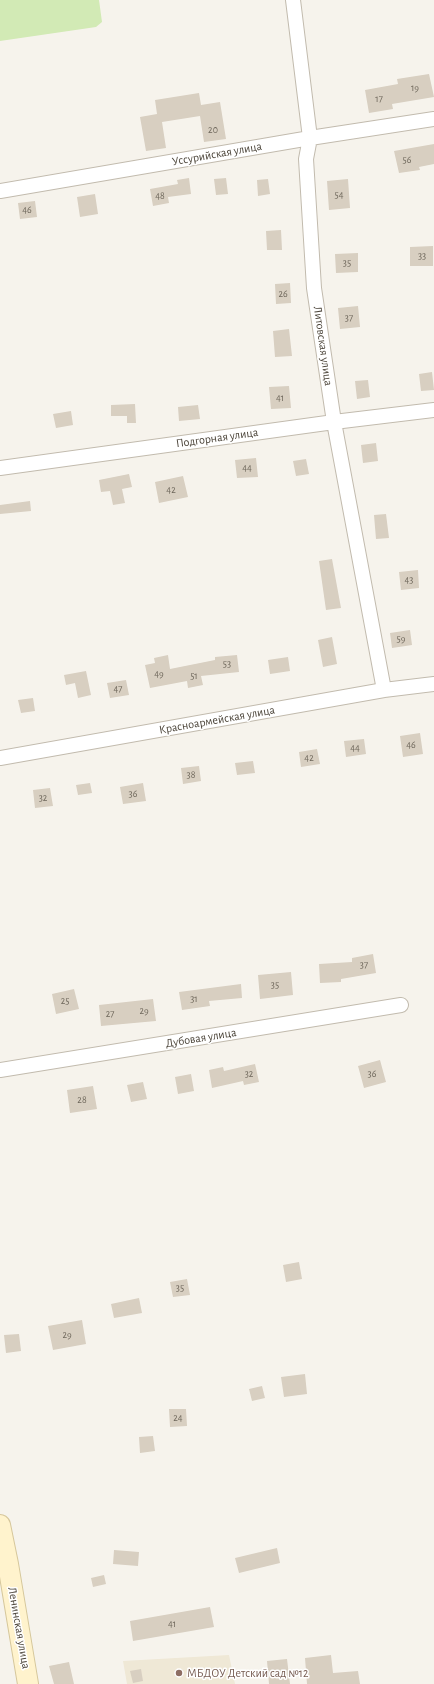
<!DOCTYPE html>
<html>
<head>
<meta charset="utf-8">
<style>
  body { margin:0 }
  canvas { display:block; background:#f6f3ec }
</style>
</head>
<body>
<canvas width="434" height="1684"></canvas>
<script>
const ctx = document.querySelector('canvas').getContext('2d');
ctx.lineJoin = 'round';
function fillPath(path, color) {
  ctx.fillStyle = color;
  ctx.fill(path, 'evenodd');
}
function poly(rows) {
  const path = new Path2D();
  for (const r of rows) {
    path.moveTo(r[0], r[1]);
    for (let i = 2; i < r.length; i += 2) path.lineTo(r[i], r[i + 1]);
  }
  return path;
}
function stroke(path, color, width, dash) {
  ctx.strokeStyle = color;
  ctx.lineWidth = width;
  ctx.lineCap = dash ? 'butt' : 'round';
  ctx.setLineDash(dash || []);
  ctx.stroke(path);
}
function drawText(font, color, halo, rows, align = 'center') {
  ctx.font = font + ' "Alegreya Sans",sans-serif';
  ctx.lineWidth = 3;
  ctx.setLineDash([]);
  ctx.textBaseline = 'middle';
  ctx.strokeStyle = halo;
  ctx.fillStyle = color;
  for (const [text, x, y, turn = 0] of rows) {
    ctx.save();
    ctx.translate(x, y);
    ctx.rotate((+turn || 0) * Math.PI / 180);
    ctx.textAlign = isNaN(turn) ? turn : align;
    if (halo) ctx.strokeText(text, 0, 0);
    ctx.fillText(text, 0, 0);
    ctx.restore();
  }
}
const education = poly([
  [229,1655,235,1684,127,1684,123,1661]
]);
const green = poly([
  [0,0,99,0,102,22,96,27,0,41]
]);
const building = poly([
  [429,74,434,97,392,104,393,109,369,113,365,90,398,84,397,79],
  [199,93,201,105,220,102,226,139,204,142,200,116,162,122,166,148,146,151,140,117,157,114,155,100],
  [434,144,434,164,419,167,420,170,399,173,394,151],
  [189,178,191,194,168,197,169,203,153,206,150,189,178,184,177,180],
  [226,178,228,194,216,195,214,179],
  [268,179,270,194,258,196,257,180],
  [348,179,350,208,329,210,327,181],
  [95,194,98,214,80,217,77,197],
  [35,201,37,217,20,219,18,203],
  [281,230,282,250,267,250,266,231],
  [433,246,433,266,410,266,410,247],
  [358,253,358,272,336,273,335,254],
  [290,283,291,303,276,304,275,284],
  [358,306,360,327,340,329,338,308],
  [289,329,292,356,275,357,273,331],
  [432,372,434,390,421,391,419,374],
  [368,380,370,397,357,399,355,381],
  [289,386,291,408,271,409,269,387],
  [135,404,136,423,127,423,127,416,111,416,111,405],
  [198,405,200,419,179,421,178,407],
  [71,411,73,425,56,428,53,414],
  [376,443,378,461,363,463,361,445],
  [256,458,258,477,237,478,235,460],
  [306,459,309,474,296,476,293,461],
  [129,474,132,487,122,489,125,503,113,505,110,491,101,492,99,480],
  [183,476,188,497,159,503,155,482],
  [30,501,31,511,0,514,0,505],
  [386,514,389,538,376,539,374,515],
  [332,559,341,608,326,610,319,561],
  [418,570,419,588,401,590,399,572],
  [410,630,412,645,392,648,390,633],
  [332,637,337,664,323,667,318,640],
  [168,655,170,669,215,660,215,657,237,655,239,672,201,676,203,685,188,688,187,681,150,688,145,665,155,663,154,658],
  [288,657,290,671,270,674,268,660],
  [86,671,91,695,78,698,75,683,66,685,64,675],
  [126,680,129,695,110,698,107,683],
  [33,698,35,711,21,713,18,700],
  [420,733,423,754,403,757,400,736],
  [364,739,366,754,346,757,344,741],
  [317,749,320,764,301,767,299,752],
  [253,761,255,773,237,775,235,763],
  [199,766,201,781,183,784,181,768],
  [90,783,92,793,78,795,76,785],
  [143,783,146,801,123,804,120,787],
  [50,788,53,806,35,808,33,790],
  [373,954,376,973,341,979,341,982,320,983,319,964,352,962,352,958],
  [291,972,293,995,260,999,258,975],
  [241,984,242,998,209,1001,210,1006,182,1010,179,992],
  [74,989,79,1009,56,1014,52,994],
  [153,999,156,1021,101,1026,99,1005],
  [380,1060,386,1082,364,1088,358,1066],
  [255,1064,259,1082,244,1085,243,1081,212,1088,209,1070,223,1067,224,1071],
  [191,1074,194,1091,178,1094,175,1077],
  [143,1082,147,1099,131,1102,127,1085],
  [93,1086,97,1109,70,1113,67,1090],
  [299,1262,302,1279,286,1282,283,1265],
  [187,1279,190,1295,173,1297,170,1282],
  [139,1298,142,1313,114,1318,111,1304],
  [82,1320,86,1344,53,1350,48,1326],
  [19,1334,21,1351,6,1353,4,1335],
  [305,1374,307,1394,284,1397,281,1377],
  [262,1386,265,1398,252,1401,249,1389],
  [169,1409,186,1409,187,1426,170,1427],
  [153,1436,155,1451,140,1453,139,1437],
  [277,1548,280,1563,239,1573,235,1558],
  [114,1550,139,1552,138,1566,113,1564],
  [104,1575,106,1584,93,1587,91,1578],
  [210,1607,214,1627,133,1641,130,1621],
  [331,1655,333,1673,358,1671,360,1684,307,1684,305,1658],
  [287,1659,290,1684,269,1684,267,1661],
  [69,1662,74,1684,54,1684,49,1666],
  [141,1669,143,1681,133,1683,130,1671]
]);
const minor = poly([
  [293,0,310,138,306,159,314,288,334,422,384,690],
  [0,191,310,138,434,119],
  [0,468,334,422,434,410],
  [0,758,384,690,434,684],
  [0,1070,401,1005]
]);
const secondary = poly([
  [0,1525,8,1564,28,1684]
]);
const markers = [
  [179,1673,4,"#8d6e63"]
];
const numberNames = [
  ["19",415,88],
  ["17",379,99],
  ["20",213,130],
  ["56",407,160],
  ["54",339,195],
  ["48",160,196],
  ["46",27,210],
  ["33",422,256],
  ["35",347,263],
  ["26",283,294],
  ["37",349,318],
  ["41",280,398],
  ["44",247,468],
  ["42",171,490],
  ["43",409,580],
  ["59",401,639],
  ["53",227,664],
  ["49",159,674],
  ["51",194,676],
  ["47",118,689],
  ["46",411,745],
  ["44",355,748],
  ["42",309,758],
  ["38",191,775],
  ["36",133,794],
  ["32",43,798],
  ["37",364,965],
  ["35",275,985],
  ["31",194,999],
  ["25",65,1001],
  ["29",144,1011],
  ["27",110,1014],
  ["32",249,1074],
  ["36",372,1074],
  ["28",82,1100],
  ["35",180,1288],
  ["29",67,1335],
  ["24",178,1418],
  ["41",172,1624]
];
const streetNames = [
  ["Уссурийская улица",217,154,-10],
  ["Литовская улица",323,346,82],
  ["Подгорная улица",217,438,-8],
  ["Красноармейская улица",217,720,-10],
  ["Дубовая улица",201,1038,-9],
  ["Ленинская улица",19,1628,80]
];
const educationNames = [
  ["МБДОУ Детский сад №12",187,1673]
];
fillPath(education, '#efe8d6');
fillPath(green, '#d2eab5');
fillPath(building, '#d8cfc1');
stroke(minor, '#c2bbae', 16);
stroke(secondary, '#d6c79b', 22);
stroke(minor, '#fff', 14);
stroke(secondary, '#fff3cd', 20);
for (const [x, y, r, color] of markers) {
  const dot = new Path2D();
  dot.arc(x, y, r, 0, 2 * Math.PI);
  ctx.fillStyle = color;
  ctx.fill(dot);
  stroke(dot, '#fff', 1.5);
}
drawText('10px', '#6e675b', null, numberNames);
drawText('12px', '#4b4439', '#fff', streetNames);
drawText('12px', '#785e54', '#fff', educationNames, 'left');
</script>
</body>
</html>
